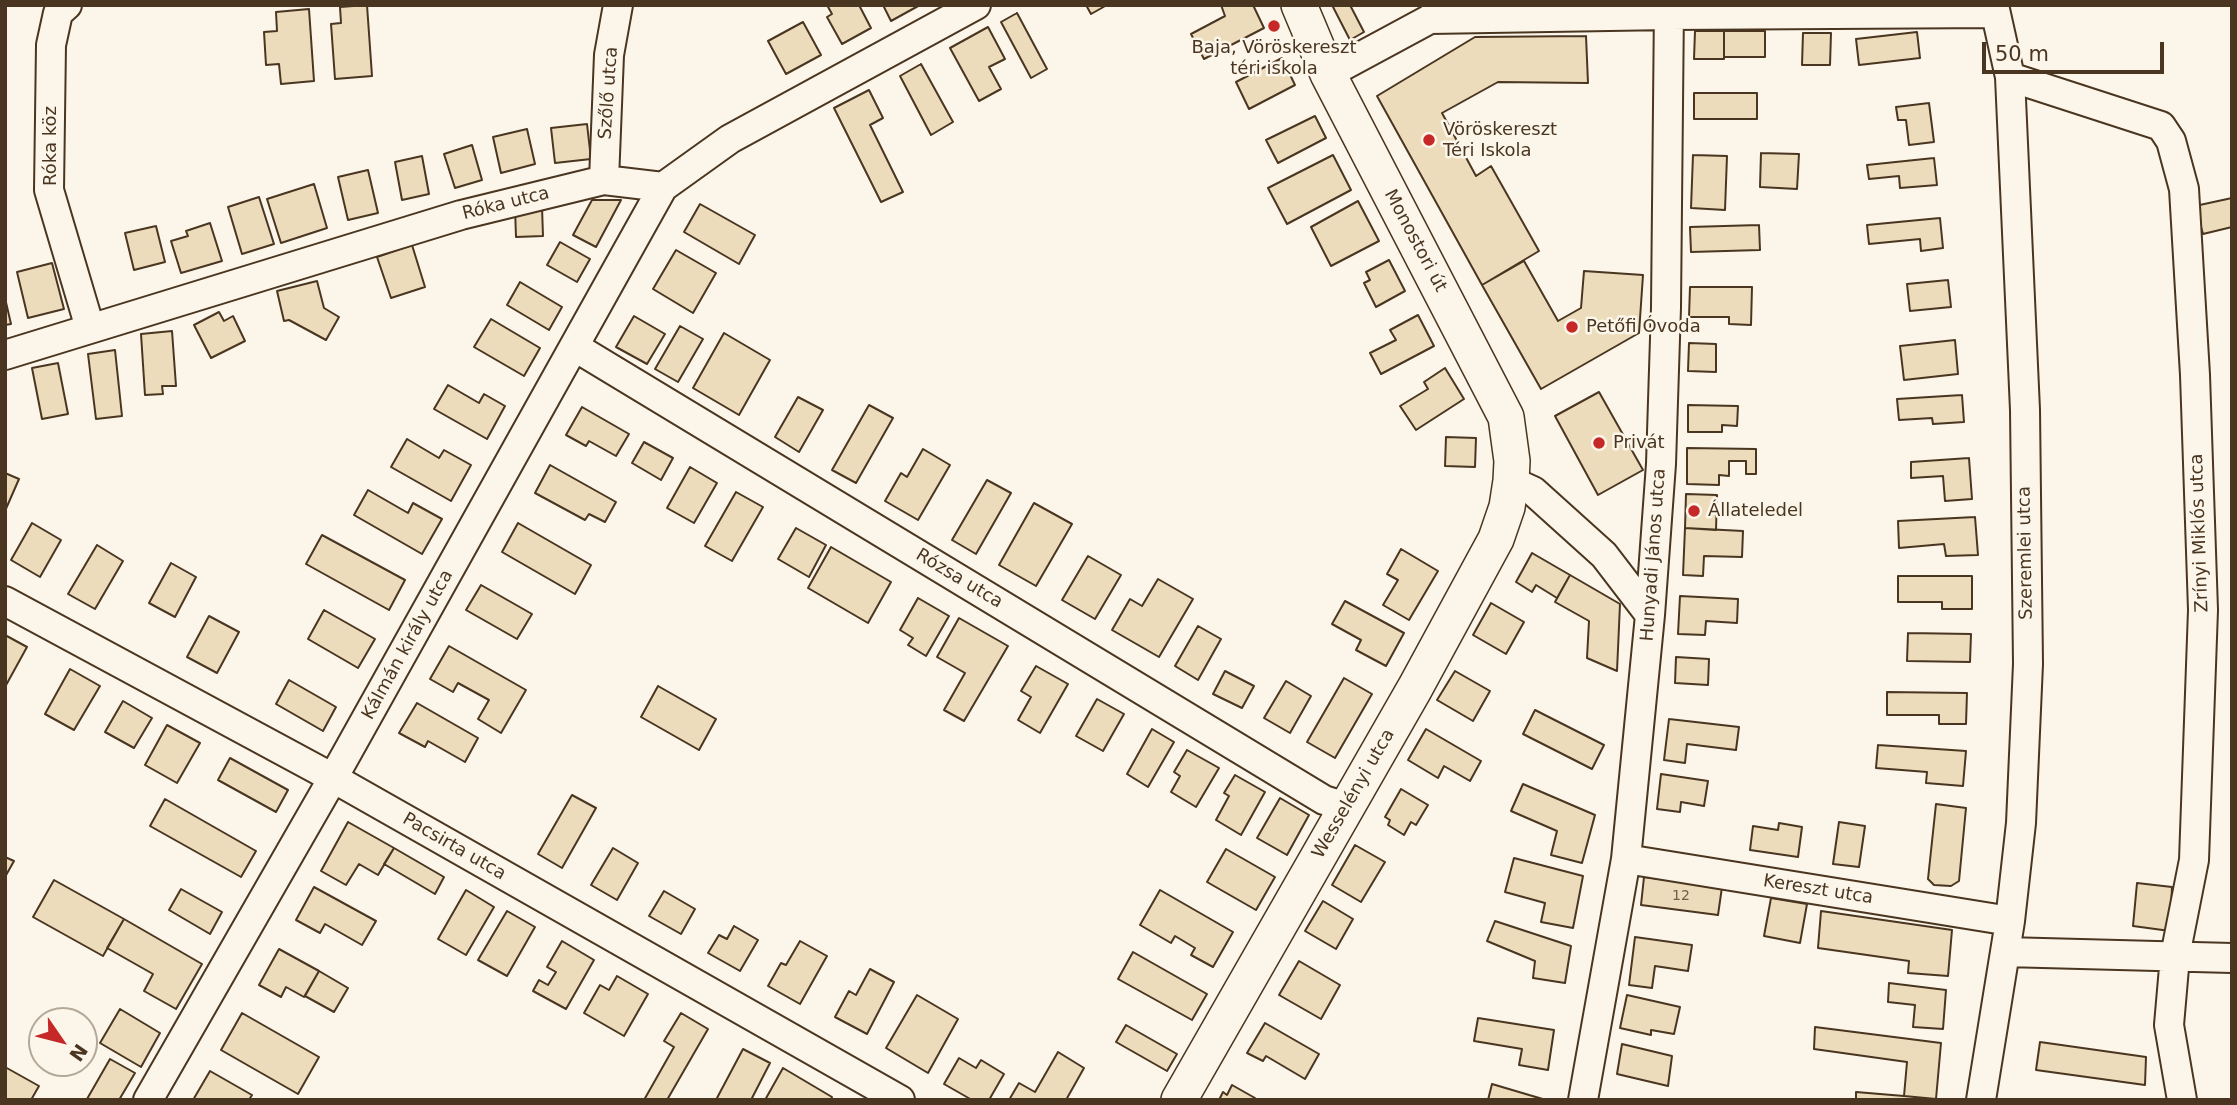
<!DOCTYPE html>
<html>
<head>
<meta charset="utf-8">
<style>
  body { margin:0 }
  #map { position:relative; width:2237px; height:1105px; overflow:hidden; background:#fbf6e9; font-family:"DejaVu Sans",sans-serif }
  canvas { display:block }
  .frame { position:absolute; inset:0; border:7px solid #4a3520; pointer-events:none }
  .north { position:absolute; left:28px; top:1007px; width:70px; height:70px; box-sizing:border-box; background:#fbf6e9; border:2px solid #b4a999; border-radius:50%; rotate:125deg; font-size:19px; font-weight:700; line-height:28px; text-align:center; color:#4a3520 }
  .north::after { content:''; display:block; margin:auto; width:24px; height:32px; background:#c62828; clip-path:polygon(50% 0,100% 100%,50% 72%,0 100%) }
  .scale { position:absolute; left:1982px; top:42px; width:182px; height:32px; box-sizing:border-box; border:4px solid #4a3520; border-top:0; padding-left:9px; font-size:21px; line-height:24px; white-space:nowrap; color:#4a3520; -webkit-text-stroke:5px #fbf6e9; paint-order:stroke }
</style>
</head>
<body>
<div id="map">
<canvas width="2237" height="1105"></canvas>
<div class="frame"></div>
<div class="north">N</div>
<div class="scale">50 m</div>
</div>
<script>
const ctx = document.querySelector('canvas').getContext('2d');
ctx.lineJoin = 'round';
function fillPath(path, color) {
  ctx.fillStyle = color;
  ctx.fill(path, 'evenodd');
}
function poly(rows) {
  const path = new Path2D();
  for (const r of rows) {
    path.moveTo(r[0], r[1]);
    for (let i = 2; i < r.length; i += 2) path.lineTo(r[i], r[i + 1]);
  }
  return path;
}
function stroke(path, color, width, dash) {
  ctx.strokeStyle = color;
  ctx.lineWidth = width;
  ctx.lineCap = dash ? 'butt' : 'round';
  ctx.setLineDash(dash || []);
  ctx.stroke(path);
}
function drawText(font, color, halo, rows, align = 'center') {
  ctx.font = font + ' "DejaVu Sans",sans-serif';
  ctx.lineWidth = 5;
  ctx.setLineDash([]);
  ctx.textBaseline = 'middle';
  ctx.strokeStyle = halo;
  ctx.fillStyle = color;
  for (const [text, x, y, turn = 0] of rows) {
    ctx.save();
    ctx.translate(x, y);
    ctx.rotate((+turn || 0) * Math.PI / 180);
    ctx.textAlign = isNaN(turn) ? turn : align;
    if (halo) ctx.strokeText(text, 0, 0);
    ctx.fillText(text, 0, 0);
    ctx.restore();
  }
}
const building = poly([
  [367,5,372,76,335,79,331,24,341,23,340,7,367,5],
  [827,5,859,5,871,28,842,44,827,17,832,14,827,5],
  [883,5,920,5,891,21,883,5],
  [1086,5,1107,5,1091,14,1086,5],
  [1253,5,1264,28,1204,59,1191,34,1225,16,1221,5,1253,5],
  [1332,5,1350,5,1364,32,1350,40,1332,5],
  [309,9,314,81,281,84,279,64,266,65,264,32,277,31,276,12,309,9],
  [1017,13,1047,69,1031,78,1001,22,1017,13],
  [803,22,821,55,786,74,768,41,803,22],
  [988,27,1005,59,989,67,1001,89,979,101,950,48,988,27],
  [1695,31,1724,31,1724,59,1694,59,1695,31],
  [1724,31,1765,31,1765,57,1724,57,1724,31],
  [1917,32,1920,58,1859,65,1856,39,1917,32],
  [1803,33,1831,33,1830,65,1802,65,1803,33],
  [1586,36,1588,83,1498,82,1442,113,1476,176,1491,166,1539,251,1482,285,1377,96,1475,37,1586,36],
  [1282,58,1295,85,1249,109,1236,82,1282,58],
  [921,64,953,122,931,135,900,76,921,64],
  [869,90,883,118,870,125,903,192,881,202,834,108,869,90],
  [1694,93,1757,93,1757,119,1694,119,1694,93],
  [1929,103,1934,142,1909,145,1906,120,1898,120,1896,107,1929,103],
  [1315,116,1326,138,1278,163,1266,140,1315,116],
  [587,124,591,159,555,163,551,128,587,124],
  [527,129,535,164,501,173,493,137,527,129],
  [472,145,482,180,455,188,444,154,472,145],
  [1761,153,1799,154,1797,189,1760,187,1761,153],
  [1333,155,1351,190,1287,224,1268,188,1333,155],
  [1693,155,1727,156,1725,210,1691,208,1693,155],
  [422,156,429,194,402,200,395,162,422,156],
  [1934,158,1937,185,1900,188,1899,176,1869,179,1867,165,1934,158],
  [368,170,378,213,348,220,338,177,368,170],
  [314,184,327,228,281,243,267,199,314,184],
  [259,197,274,244,242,254,228,207,259,197],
  [2232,198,2232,227,2203,234,2195,206,2232,198],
  [592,200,621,200,596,247,573,235,592,200],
  [1358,201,1379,241,1331,266,1311,227,1358,201],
  [700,204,755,235,739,264,684,232,700,204],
  [542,207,543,236,516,237,515,208,542,207],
  [1940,218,1943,248,1921,251,1920,239,1869,244,1867,225,1940,218],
  [210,223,222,261,181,273,171,241,188,236,186,231,210,223],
  [1759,225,1760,250,1691,252,1690,227,1759,225],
  [156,226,165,262,134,270,125,233,156,226],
  [560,242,590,259,577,282,547,265,560,242],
  [412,245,425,287,391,298,377,257,412,245],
  [676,250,716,273,693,313,653,289,676,250],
  [1389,260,1405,291,1376,307,1364,283,1370,280,1366,272,1389,260],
  [1524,261,1558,321,1581,308,1584,271,1643,275,1639,333,1541,389,1482,285,1524,261],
  [52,263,64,309,28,318,17,272,52,263],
  [1948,280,1951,307,1910,311,1907,284,1948,280],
  [317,281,324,308,339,317,326,340,289,320,284,321,277,291,317,281],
  [520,282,562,307,549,330,507,305,520,282],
  [1690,287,1752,287,1751,325,1729,324,1729,317,1689,317,1690,287],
  [5,298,11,324,5,325,5,298],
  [219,312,224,321,233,316,245,341,211,358,194,325,219,312],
  [1418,315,1434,346,1381,374,1370,353,1396,340,1390,330,1418,315],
  [634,316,665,334,647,364,616,347,634,316],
  [491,319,540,348,524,376,474,347,491,319],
  [680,326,703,339,678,382,655,369,680,326],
  [172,331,176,386,162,386,163,394,145,395,141,334,172,331],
  [724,333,770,360,739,415,693,388,724,333],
  [1955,340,1958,374,1904,380,1900,346,1955,340],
  [1689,343,1716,344,1716,372,1688,371,1689,343],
  [115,350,122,416,96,419,88,354,115,350],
  [58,363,68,414,42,419,32,368,58,363],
  [1445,368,1464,399,1416,430,1400,406,1428,389,1424,382,1445,368],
  [448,385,479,403,484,394,505,406,487,439,434,409,448,385],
  [1599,392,1643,470,1598,495,1555,416,1599,392],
  [1962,395,1964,422,1933,424,1932,418,1899,420,1897,399,1962,395],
  [798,397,823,410,799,452,775,437,798,397],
  [869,405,893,418,856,483,832,470,869,405],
  [1688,405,1738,406,1737,426,1722,425,1722,432,1688,432,1688,405],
  [582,407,629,434,616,456,589,441,586,446,566,435,582,407],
  [1446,437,1476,438,1475,467,1445,466,1446,437],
  [407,439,439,458,444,450,471,465,451,501,391,467,407,439],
  [644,442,673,458,661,480,632,463,644,442],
  [1687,448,1756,449,1756,474,1746,474,1746,461,1729,461,1729,476,1719,475,1719,485,1687,484,1687,448],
  [923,449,950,465,918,520,885,501,901,473,907,477,923,449],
  [1969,458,1972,499,1945,501,1943,476,1911,478,1911,462,1969,458],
  [550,465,616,502,605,522,589,514,585,520,535,493,550,465],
  [690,467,717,483,694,523,667,508,690,467],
  [5,473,19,479,5,511,5,473],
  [987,480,1011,493,976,554,952,540,987,480],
  [368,490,408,513,413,503,442,519,422,554,354,515,368,490],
  [736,492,763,507,732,561,705,546,736,492],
  [1686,494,1717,495,1716,530,1685,528,1686,494],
  [1034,503,1072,524,1036,586,999,565,1034,503],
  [1975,517,1978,555,1946,556,1944,544,1899,548,1898,521,1975,517],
  [32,523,61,540,40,577,11,560,32,523],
  [518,523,591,565,575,594,502,552,518,523],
  [796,528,826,545,809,577,778,559,796,528],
  [1685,528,1743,531,1742,557,1704,556,1703,576,1683,575,1685,528],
  [322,535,405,580,389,610,306,564,322,535],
  [97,545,123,561,95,609,68,594,97,545],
  [831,547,891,582,868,623,808,588,831,547],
  [1401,549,1438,571,1409,620,1383,605,1398,580,1387,574,1401,549],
  [1532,553,1570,575,1557,598,1536,585,1532,592,1516,582,1532,553],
  [1088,556,1121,575,1095,619,1062,600,1088,556],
  [171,563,196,577,175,617,149,603,171,563],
  [1570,575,1620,604,1617,671,1587,658,1589,621,1555,602,1570,575],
  [1898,576,1972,576,1972,609,1942,609,1942,602,1898,602,1898,576],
  [1158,579,1193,599,1159,657,1112,630,1130,599,1142,606,1158,579],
  [481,585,532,614,517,639,466,610,481,585],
  [1680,596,1738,599,1737,623,1706,621,1705,635,1678,634,1680,596],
  [918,598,949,616,926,656,908,645,913,638,900,630,918,598],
  [1345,601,1404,633,1386,666,1356,650,1361,640,1332,624,1345,601],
  [1491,603,1524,622,1506,654,1473,635,1491,603],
  [324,610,375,639,358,668,308,639,324,610],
  [209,616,239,632,217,673,187,657,209,616],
  [959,618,1008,646,964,721,944,710,965,673,937,657,959,618],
  [1198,626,1221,639,1198,680,1175,666,1198,626],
  [1908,633,1971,634,1970,662,1907,661,1908,633],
  [5,635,27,647,5,687,5,635],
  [449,646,526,690,501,733,478,719,489,700,458,683,453,692,430,679,449,646],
  [1676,657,1709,659,1708,685,1675,683,1676,657],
  [1036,666,1068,684,1040,733,1018,720,1031,697,1021,691,1036,666],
  [70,669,100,686,74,730,45,714,70,669],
  [1225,671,1254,686,1242,708,1213,694,1225,671],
  [1455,671,1490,691,1473,721,1437,700,1455,671],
  [1344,678,1372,694,1335,758,1307,742,1344,678],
  [289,680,336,707,323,731,276,704,289,680],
  [1286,681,1311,696,1290,733,1264,718,1286,681],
  [658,686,716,719,699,750,641,717,658,686],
  [1887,692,1967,693,1966,724,1939,724,1939,715,1887,715,1887,692],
  [1097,699,1124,714,1103,751,1076,736,1097,699],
  [123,701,152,718,134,748,105,732,123,701],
  [417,703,478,738,465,762,428,741,425,747,399,733,417,703],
  [1535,710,1604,745,1592,769,1523,734,1535,710],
  [1669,719,1739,727,1736,750,1687,744,1685,763,1664,760,1669,719],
  [167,725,200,743,177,783,145,765,167,725],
  [1152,729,1174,742,1148,787,1127,774,1152,729],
  [1426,729,1481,761,1470,781,1444,766,1438,778,1408,760,1426,729],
  [1878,745,1966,751,1963,786,1926,783,1927,772,1876,768,1878,745],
  [1187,750,1219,768,1196,807,1171,792,1180,776,1174,772,1187,750],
  [230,758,288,790,276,812,218,780,230,758],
  [1661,774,1708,781,1704,806,1681,802,1680,812,1657,809,1661,774],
  [1235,775,1265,792,1241,835,1216,820,1229,796,1224,793,1235,775],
  [1523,784,1595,815,1582,863,1551,855,1557,831,1511,811,1523,784],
  [1401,789,1428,805,1416,825,1411,822,1404,835,1388,825,1390,820,1385,817,1401,789],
  [572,795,596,808,562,868,538,854,572,795],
  [1280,798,1309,815,1287,855,1257,838,1280,798],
  [165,799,256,851,241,877,150,826,165,799],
  [1936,804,1966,808,1959,881,1951,886,1934,885,1928,879,1936,804],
  [348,822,394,848,378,875,359,864,346,885,321,871,348,822],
  [1839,822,1865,826,1859,867,1833,864,1839,822],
  [1779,823,1802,827,1798,857,1750,850,1753,826,1778,830,1779,823],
  [1355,845,1385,862,1361,902,1332,885,1355,845],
  [394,848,444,877,435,894,384,864,394,848],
  [613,848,638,863,617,900,591,885,613,848],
  [1226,849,1275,877,1256,910,1207,882,1226,849],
  [5,857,14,861,5,877,5,857],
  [1514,858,1583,876,1573,928,1541,922,1545,903,1505,892,1514,858],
  [1644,877,1722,887,1718,915,1641,905,1644,877],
  [54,880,124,919,103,956,33,917,54,880],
  [2137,883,2172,887,2170,931,2133,926,2137,883],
  [314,887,376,921,362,945,325,924,320,933,296,920,314,887],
  [181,889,222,912,210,934,169,910,181,889],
  [466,890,494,907,466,955,438,939,466,890],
  [1160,890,1233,932,1213,967,1191,955,1195,948,1175,936,1171,943,1140,925,1160,890],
  [664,891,695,909,681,934,649,916,664,891],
  [1771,898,1807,904,1800,943,1764,936,1771,898],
  [1323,901,1353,919,1336,949,1305,931,1323,901],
  [507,911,535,927,507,976,478,960,507,911],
  [1821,911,1952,930,1948,976,1908,973,1909,961,1818,948,1821,911],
  [124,919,202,964,176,1009,144,991,153,974,107,948,124,919],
  [1495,921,1571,946,1565,983,1533,978,1535,961,1487,941,1495,921],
  [734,926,758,940,740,971,708,953,719,935,727,939,734,926],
  [1635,937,1692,945,1688,971,1655,966,1652,988,1629,985,1635,937],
  [562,941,594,960,566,1009,533,991,539,980,548,985,556,972,547,967,562,941],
  [800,941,827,956,800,1004,768,986,781,963,786,965,800,941],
  [279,949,319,971,304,997,286,987,281,997,259,985,279,949],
  [1133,952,1207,994,1192,1020,1118,979,1133,952],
  [1299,961,1340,985,1321,1019,1279,995,1299,961],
  [870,969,894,982,867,1034,835,1017,849,991,856,995,870,969],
  [319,971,348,988,334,1012,305,996,319,971],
  [617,976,648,994,624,1036,584,1013,600,985,609,990,617,976],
  [1889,983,1946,990,1943,1029,1913,1027,1915,1005,1888,1002,1889,983],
  [917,995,958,1019,928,1073,886,1048,917,995],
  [1627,995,1680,1007,1674,1034,1651,1030,1651,1035,1620,1028,1627,995],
  [120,1009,160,1033,141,1067,100,1043,120,1009],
  [242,1013,319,1057,298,1094,221,1050,242,1013],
  [681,1013,708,1029,667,1100,644,1100,674,1047,664,1041,681,1013],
  [1478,1018,1554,1030,1548,1070,1519,1065,1522,1049,1474,1041,1478,1018],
  [1265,1023,1319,1054,1305,1079,1266,1056,1263,1061,1247,1053,1265,1023],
  [1126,1025,1177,1054,1167,1071,1116,1042,1126,1025],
  [1815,1027,1941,1043,1936,1099,1904,1096,1907,1062,1814,1049,1815,1027],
  [2040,1042,2146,1057,2145,1085,2036,1070,2040,1042],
  [1622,1044,1672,1056,1668,1086,1617,1074,1622,1044],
  [743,1049,770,1063,751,1100,720,1100,717,1098,743,1049],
  [1058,1052,1084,1068,1066,1100,1009,1100,1019,1083,1035,1092,1058,1052],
  [959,1058,976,1068,981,1060,1004,1074,989,1100,972,1100,944,1084,959,1058],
  [110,1059,135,1073,119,1100,89,1100,87,1099,110,1059],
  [5,1067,39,1086,31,1100,5,1100,5,1067],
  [783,1068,832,1097,831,1100,765,1100,783,1068],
  [210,1071,252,1095,249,1100,193,1100,210,1071],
  [1492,1084,1546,1100,1488,1100,1492,1084],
  [1232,1085,1255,1098,1254,1100,1219,1100,1223,1092,1227,1095,1232,1085],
  [1856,1092,1904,1096,1936,1099,1856,1100,1856,1092]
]);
const minor = poly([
  [67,5,58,13,51,45,49,190,90,328],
  [1430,19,1669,15,1995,13],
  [1328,74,1430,19,1442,7],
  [2010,77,2161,126,2171,141,2184,189,2195,375,2203,610,2194,860,2175,956,2169,1025,2182,1100],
  [604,180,609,55,618,5],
  [575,347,1324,800,1346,807],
  [5,355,461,215,604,180,663,187,730,139,976,5],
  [1511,481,1533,491,1604,555,1650,615],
  [5,601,333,778,900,1100],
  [1626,859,2010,921],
  [2005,952,2232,958],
  [148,1100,333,778,663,187],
  [1583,1100,1626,859,1650,615,1661,464,1666,307,1669,5],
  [1981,1100,2010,921,2021,823,2028,664,2025,410,2010,77,1994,5]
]);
const major = poly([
  [1179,1100,1415,688,1496,539,1507,507,1511,481,1512,461,1506,417,1328,74,1299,5]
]);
const markers = [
  [1274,26,7,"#c62828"],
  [1429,140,7,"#c62828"],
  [1572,327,7,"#c62828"],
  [1599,443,7,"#c62828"],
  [1694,511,7,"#c62828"]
];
const numberNames = [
  ["12",1681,896]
];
const poiNames = [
  ["Baja, Vöröskereszt",1274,48,"center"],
  ["téri iskola",1274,69,"center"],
  ["Vöröskereszt",1443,130],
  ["Téri Iskola",1443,151],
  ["Petőfi Óvoda",1586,327],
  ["Privát",1613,443],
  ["Állateledel",1708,511]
];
const streetNames = [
  ["Szőlő utca",609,93,-86],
  ["Róka köz",51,146,-90],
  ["Róka utca",506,204,-14],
  ["Monostori út",1415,241,62],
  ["Zrínyi Miklós utca",2200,533,-92],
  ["Szeremlei utca",2026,553,-91],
  ["Hunyadi János utca",1654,555,-86],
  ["Rózsa utca",959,579,31],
  ["Kálmán király utca",408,645,-61],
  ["Wesselényi utca",1354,794,-60],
  ["Pacsirta utca",454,847,30],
  ["Kereszt utca",1818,890,9]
];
fillPath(building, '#ecdcbc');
stroke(building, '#4a3520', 2);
stroke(minor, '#4a3520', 32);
stroke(major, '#4a3520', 38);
stroke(minor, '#fbf6e9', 28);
stroke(major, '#fbf6e9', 35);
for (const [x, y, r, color] of markers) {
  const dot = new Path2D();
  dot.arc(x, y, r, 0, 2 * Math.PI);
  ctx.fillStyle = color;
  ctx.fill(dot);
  stroke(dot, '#fbf6e9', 2.5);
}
drawText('14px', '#725f47', null, numberNames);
drawText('18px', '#4a3520', '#fbf6e9', poiNames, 'left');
drawText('18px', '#4a3520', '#fbf6e9', streetNames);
</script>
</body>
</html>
